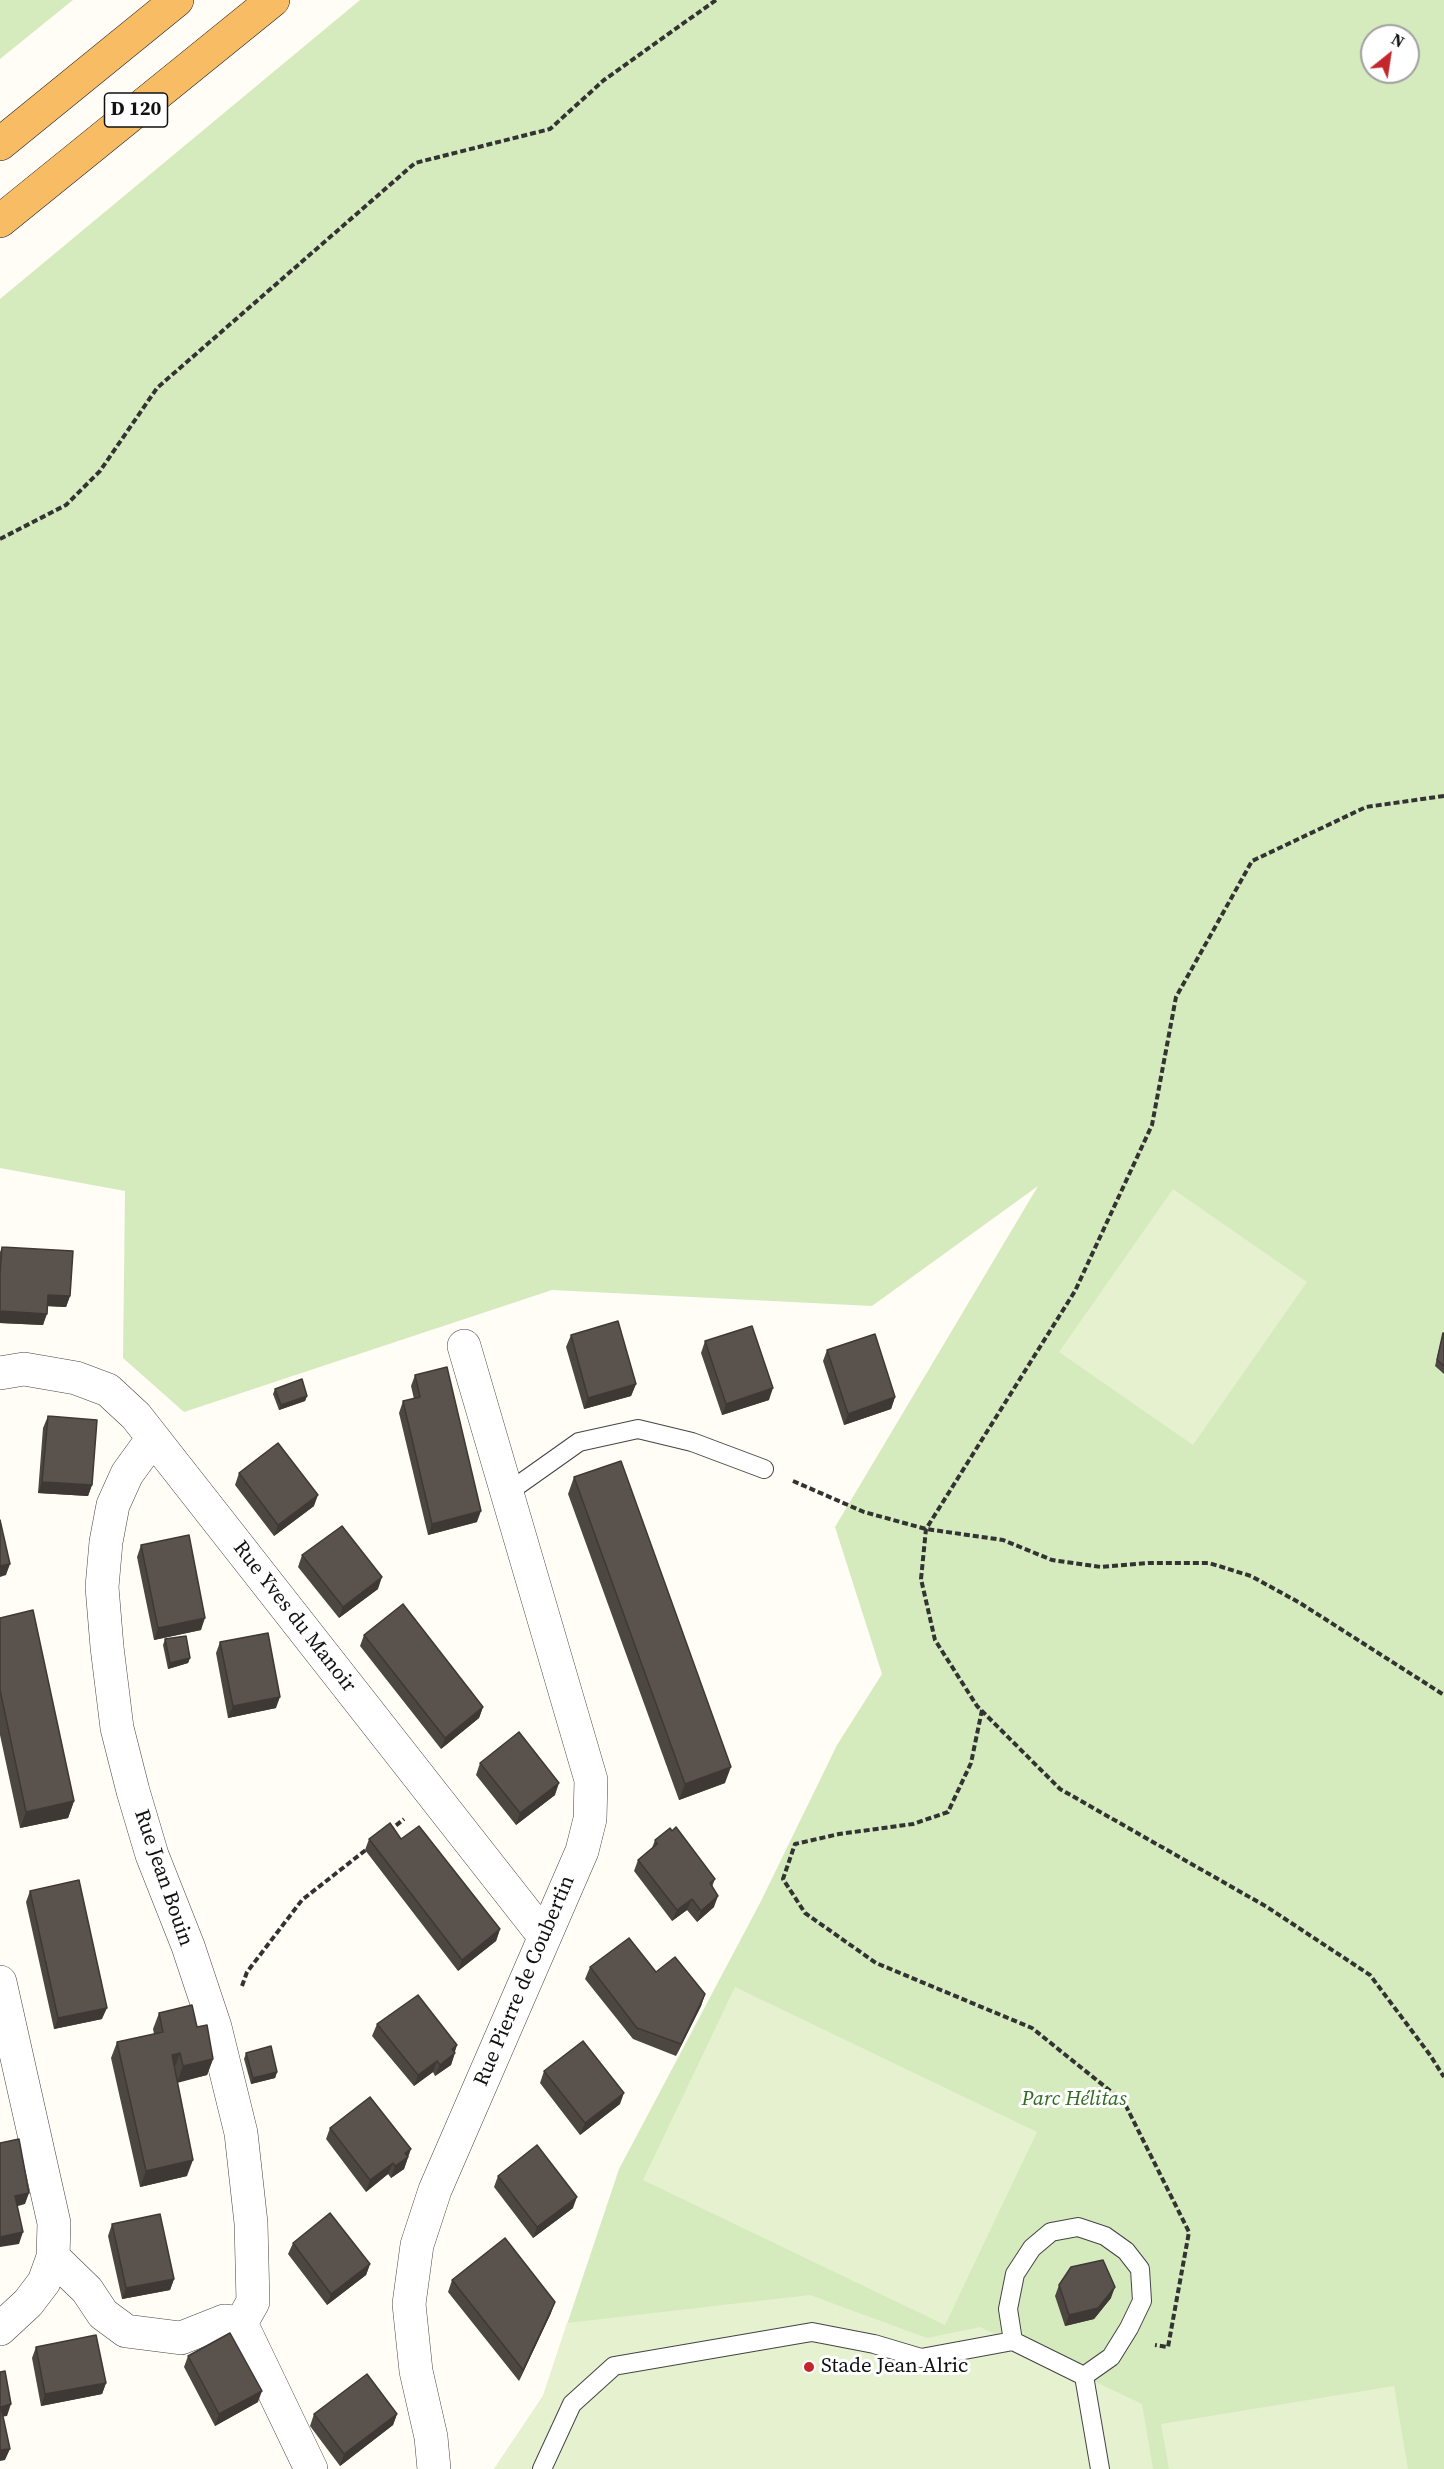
<!DOCTYPE html>
<html>
<head>
<meta charset="utf-8">
<style>
  body { margin:0 }
  #map { position:relative; width:1444px; height:2469px; overflow:hidden; background:#fffdf5; font-family:"Source Serif 4",serif }
  canvas { display:block }
  .north { position:absolute; left:1360px; top:24px; width:60px; height:60px; box-sizing:border-box; background:#fff; border:2px solid #a0a0a0; border-radius:50%; rotate:30deg; font-size:16px; font-weight:700; line-height:24px; text-align:center; color:#111 }
  .north::after { content:''; display:block; margin:auto; width:21px; height:27px; background:#c4262e; clip-path:polygon(50% 0,100% 100%,50% 72%,0 100%) }
</style>
</head>
<body>
<div id="map">
<canvas width="1444" height="2469"></canvas>
<div class="north">N</div>
</div>
<script>
const ctx = document.querySelector('canvas').getContext('2d');
ctx.lineJoin = 'round';
function fillPath(path, color) {
  ctx.fillStyle = color;
  ctx.fill(path, 'evenodd');
}
function poly(rows) {
  const path = new Path2D();
  for (const r of rows) {
    path.moveTo(r[0], r[1]);
    for (let i = 2; i < r.length; i += 2) path.lineTo(r[i], r[i + 1]);
  }
  return path;
}
function stroke(path, color, width, dash) {
  ctx.strokeStyle = color;
  ctx.lineWidth = width;
  ctx.lineCap = dash ? 'butt' : 'round';
  ctx.setLineDash(dash || []);
  ctx.stroke(path);
}
function drawText(font, color, halo, rows, align = 'center') {
  ctx.font = font + ' "Source Serif 4",serif';
  ctx.lineWidth = 6;
  ctx.setLineDash([]);
  ctx.textBaseline = 'middle';
  ctx.strokeStyle = halo;
  ctx.fillStyle = color;
  for (const [text, x, y, turn = 0] of rows) {
    ctx.save();
    ctx.translate(x, y);
    ctx.rotate((+turn || 0) * Math.PI / 180);
    ctx.textAlign = isNaN(turn) ? turn : align;
    if (halo) ctx.strokeText(text, 0, 0);
    ctx.fillText(text, 0, 0);
    ctx.restore();
  }
}
const green = poly([
  [0,0,73,0,0,59],
  [360,0,1444,0,1444,2469,494,2469,543,2396,619,2169,760,1903,837,1745,882,1674,835,1527,1038,1186,872,1306,552,1290,184,1412,123,1358,125,1191,0,1168,0,299],
  [1372,36,1408,36,1408,72,1372,72]
]);
const pitch = poly([
  [1173,1189,1307,1282,1193,1445,1059,1352],
  [735,1987,1037,2132,945,2325,643,2180],
  [810,2295,927,2338,980,2327,1142,2404,1153,2469,494,2469,543,2396,567,2323],
  [1394,2386,1408,2469,1169,2469,1161,2424]
]);
const path = poly([
  [0,539,66,505,100,471,157,388,415,163,550,129,604,80,716,0],
  [1444,796,1366,807,1252,861,1176,997,1152,1125,1075,1291,926,1529,921,1579,935,1640,977,1706,1060,1789,1267,1907,1370,1975,1430,2055,1444,2077],
  [793,1481,864,1512,926,1529,1003,1540,1052,1560,1101,1567,1149,1563,1209,1563,1251,1576,1300,1603,1444,1695],
  [982,1710,971,1763,948,1812,913,1824,839,1834,795,1844,783,1879,805,1913,876,1963,1032,2028,1124,2102,1189,2232,1168,2347,1155,2345],
  [389,1831,404,1819],
  [242,1986,247,1972,302,1900,367,1849]
]);
const service = poly([
  [507,1493,579,1442,638,1429,692,1442,764,1469],
  [1013,2341,1008,2309,1015,2274,1032,2248,1051,2232,1078,2227,1105,2236,1126,2251,1140,2269,1142,2301,1129,2328,1111,2357,1084,2376],
  [542,2469,572,2404,614,2366,812,2332,874,2344,921,2358,1013,2341,1084,2376,1100,2469]
]);
const minor = poly([
  [0,1373,24,1369,76,1378,108,1390,136,1416,544,1936],
  [153,1438,127,1474,113,1505,106,1542,102,1587,107,1647,117,1728,133,1791,152,1855,188,1946,215,2027,241,2133,251,2223,253,2302,241,2323],
  [0,1982,54,2223,53,2257,44,2282,28,2303,0,2329],
  [53,2257,87,2290,103,2314,126,2331,181,2338,224,2321,241,2323,311,2469],
  [434,2469,431,2437,416,2371,409,2304,417,2245,435,2190,582,1851,590,1819,591,1780,464,1346]
]);
const trunk = poly([
  [0,144,177,0],
  [0,221,273,0]
]);
const wall = poly([
  [2,1247,70,1296,66,1307,48,1306,43,1325,0,1323,0,1252],
  [1443,1333,1444,1333,1444,1374,1435,1366],
  [571,1335,636,1384,631,1396,584,1409,566,1347],
  [705,1341,769,1400,722,1415,701,1353],
  [827,1350,895,1397,891,1409,844,1425,823,1361],
  [415,1375,477,1522,428,1535,399,1413,403,1401,414,1399,411,1386],
  [275,1389,307,1396,305,1401,279,1410,273,1394],
  [48,1416,92,1485,88,1496,38,1493,43,1428],
  [239,1473,314,1506,274,1536,235,1485],
  [574,1477,725,1783,679,1800,568,1494],
  [141,1545,201,1630,154,1640,137,1557],
  [302,1555,378,1589,339,1618,298,1567],
  [0,1618,74,1801,68,1818,20,1828,0,1735],
  [364,1635,483,1707,479,1718,441,1749,360,1646],
  [165,1639,190,1658,188,1663,168,1669,163,1645],
  [220,1642,276,1708,228,1718,216,1653],
  [480,1763,555,1795,516,1825,476,1775],
  [672,1831,715,1879,712,1887,714,1907,697,1922,687,1910,672,1921,634,1871,638,1860,652,1848,655,1840],
  [369,1839,401,1839,500,1929,496,1941,458,1971,365,1850],
  [30,1891,102,2019,54,2029,26,1902],
  [590,1967,656,1972,705,1994,701,2006,676,2056,633,2039,585,1979],
  [159,2013,197,2027,213,2059,207,2075,177,2082,187,2176,140,2187,111,2058,117,2042,154,2034,153,2029],
  [377,2024,457,2045,451,2065,435,2076,433,2072,414,2086,372,2036],
  [246,2053,277,2072,275,2078,251,2084,244,2059],
  [544,2071,620,2104,580,2135,540,2083],
  [330,2128,408,2157,404,2169,391,2178,388,2174,366,2192,326,2139],
  [498,2176,573,2208,533,2238,494,2187],
  [112,2224,174,2279,170,2290,122,2299,108,2236],
  [293,2243,370,2264,366,2275,327,2305,288,2254],
  [452,2280,551,2313,519,2381,448,2292],
  [1059,2285,1111,2298,1094,2319,1065,2326,1055,2296],
  [36,2347,106,2383,102,2394,41,2406,32,2358],
  [188,2356,258,2402,215,2426,184,2367],
  [314,2414,397,2414,393,2425,340,2466,310,2426]
]);
const shadedWall = poly([
  [48,1295,70,1296,66,1307,44,1306],
  [0,1311,47,1314,43,1325,0,1323],
  [636,1384,631,1396,584,1409,588,1398],
  [773,1388,769,1400,722,1415,726,1404],
  [307,1396,305,1401,279,1410,281,1405],
  [895,1397,891,1409,844,1425,848,1414],
  [42,1482,92,1485,88,1496,38,1493],
  [318,1495,314,1506,274,1536,278,1525],
  [481,1511,477,1522,428,1535,432,1524],
  [10,1564,6,1575,0,1577,0,1566],
  [382,1577,378,1589,339,1618,343,1607],
  [205,1618,201,1630,154,1640,158,1628],
  [190,1658,188,1663,168,1669,170,1663],
  [280,1697,276,1708,228,1718,233,1706],
  [483,1707,479,1718,441,1749,445,1738],
  [731,1767,725,1783,679,1800,685,1784],
  [559,1783,555,1795,516,1825,520,1813],
  [74,1801,68,1818,20,1828,26,1812],
  [718,1896,714,1907,697,1922,701,1911],
  [692,1899,687,1910,672,1921,677,1910],
  [500,1929,496,1941,458,1971,462,1960],
  [705,1994,701,2006,676,2056,681,2044],
  [107,2008,102,2019,54,2029,58,2018],
  [457,2045,453,2055,455,2053,451,2065,435,2076,440,2065,452,2049],
  [180,2053,174,2069,172,2055],
  [213,2059,207,2075,177,2083,183,2066],
  [437,2061,433,2072,414,2086,418,2075],
  [277,2072,275,2078,251,2084,253,2078],
  [624,2093,620,2104,580,2135,585,2123],
  [411,2149,404,2169,391,2178,395,2166,405,2153],
  [193,2160,187,2176,140,2187,146,2171],
  [393,2163,388,2174,366,2192,370,2180],
  [29,2193,25,2204,11,2208,15,2196],
  [577,2197,573,2208,533,2238,537,2227],
  [23,2232,19,2244,0,2247,0,2237],
  [370,2264,366,2275,327,2305,331,2294],
  [174,2279,170,2290,122,2299,126,2288],
  [1115,2287,1111,2298,1094,2319,1065,2326,1069,2315],
  [555,2302,551,2313,519,2381,523,2370],
  [106,2383,102,2394,41,2406,45,2394],
  [262,2391,258,2402,215,2426,219,2414],
  [11,2404,7,2416,0,2417,1,2407],
  [397,2414,393,2425,340,2466,344,2454],
  [10,2449,5,2460,0,2461,0,2450]
]);
const building = poly([
  [2,1247,73,1251,70,1296,48,1295,47,1314,0,1311,0,1274,2,1247],
  [618,1321,636,1384,588,1398,571,1335,618,1321],
  [752,1326,773,1388,726,1404,705,1341,752,1326],
  [1443,1333,1444,1333,1444,1366,1437,1360,1443,1333],
  [875,1334,895,1397,848,1414,827,1350,875,1334],
  [447,1367,481,1511,432,1524,403,1401,420,1397,415,1375,447,1367],
  [302,1379,307,1396,281,1405,275,1389,302,1379],
  [48,1416,97,1420,92,1485,42,1482,48,1416],
  [278,1443,318,1495,278,1525,239,1473,278,1443],
  [621,1461,731,1767,685,1784,574,1477,621,1461],
  [0,1520,10,1564,0,1566,0,1520],
  [342,1526,382,1577,343,1607,302,1555,342,1526],
  [189,1535,205,1618,158,1628,141,1545,189,1535],
  [403,1604,483,1707,445,1738,364,1635,403,1604],
  [33,1610,74,1801,26,1812,0,1690,0,1618,33,1610],
  [268,1633,280,1697,233,1706,220,1642,268,1633],
  [186,1636,190,1658,170,1663,165,1639,186,1636],
  [519,1732,559,1783,520,1813,480,1763,519,1732],
  [390,1823,401,1839,419,1826,500,1929,462,1960,369,1839,390,1823],
  [676,1827,715,1879,710,1883,718,1896,701,1911,692,1899,677,1910,638,1860,657,1844,655,1840,670,1828,672,1831,676,1827],
  [79,1880,107,2008,58,2018,30,1891,79,1880],
  [629,1938,656,1972,675,1957,705,1994,681,2044,637,2028,590,1967,629,1938],
  [418,1995,457,2045,452,2049,455,2053,440,2065,437,2061,418,2075,377,2024,418,1995],
  [192,2005,197,2027,207,2025,213,2059,183,2066,180,2053,172,2055,193,2160,146,2171,117,2042,163,2032,159,2013,192,2005],
  [583,2041,624,2093,585,2123,544,2071,583,2041],
  [271,2046,277,2072,253,2078,246,2053,271,2046],
  [370,2097,411,2149,405,2153,408,2157,395,2166,393,2163,370,2180,330,2128,370,2097],
  [19,2139,29,2193,15,2196,23,2232,0,2237,0,2143,19,2139],
  [537,2145,577,2197,537,2227,498,2176,537,2145],
  [330,2213,370,2264,331,2294,293,2243,330,2213],
  [160,2214,174,2279,126,2288,112,2224,160,2214],
  [505,2238,555,2302,523,2370,452,2280,505,2238],
  [1103,2260,1115,2287,1098,2308,1069,2315,1059,2285,1071,2267,1103,2260],
  [230,2333,262,2391,219,2414,188,2356,230,2333],
  [96,2335,106,2383,45,2394,36,2347,96,2335],
  [5,2371,11,2404,1,2407,10,2449,0,2450,0,2372,5,2371],
  [367,2374,397,2414,344,2454,314,2414,367,2374]
]);
const markers = [
  [809,2367,6,"#c4262e"]
];
const shields = [
  [136,110,63]
];
const shieldNames = [
  ["D 120",136,110]
];
const streetNames = [
  ["Rue Yves du Manoir",294,1617,52],
  ["Rue Jean Bouin",163,1878,71],
  ["Rue Pierre de Coubertin",525,1981,-67]
];
const parkNames = [
  ["Parc Hélitas",1074,2100]
];
const poiNames = [
  ["Stade Jean Alric",821,2367]
];
fillPath(green, '#d5ebbd');
fillPath(pitch, '#e6f2cf');
stroke(service, '#444', 20);
stroke(minor, '#444', 34);
stroke(trunk, '#222', 34);
stroke(path, '#333', 4, [6, 3]);
stroke(service, '#fff', 18);
stroke(minor, '#fff', 33);
stroke(trunk, '#f7bc64', 33);
fillPath(wall, '#4d4742');
fillPath(shadedWall, '#3f3936');
fillPath(building, '#5a524d');
stroke(building, '#3f3936', 1.5);
for (const [x, y, r, color] of markers) {
  const dot = new Path2D();
  dot.arc(x, y, r, 0, 2 * Math.PI);
  ctx.fillStyle = color;
  ctx.fill(dot);
  stroke(dot, '#fff', 2);
}
for (const [x, y, w] of shields) {
  const box = new Path2D();
  box.roundRect(x - w / 2, y - 17, w, 34, 4.5);
  ctx.fillStyle = '#fff';
  ctx.fill(box);
  stroke(box, '#111', 1.5);
}
drawText('bold 20px', '#111', null, shieldNames);
drawText('21px', '#111', '#fff', streetNames);
drawText('italic 21px', '#2f6b1f', '#fff', parkNames);
drawText('21px', '#111', '#fff', poiNames, 'left');
</script>
</body>
</html>
